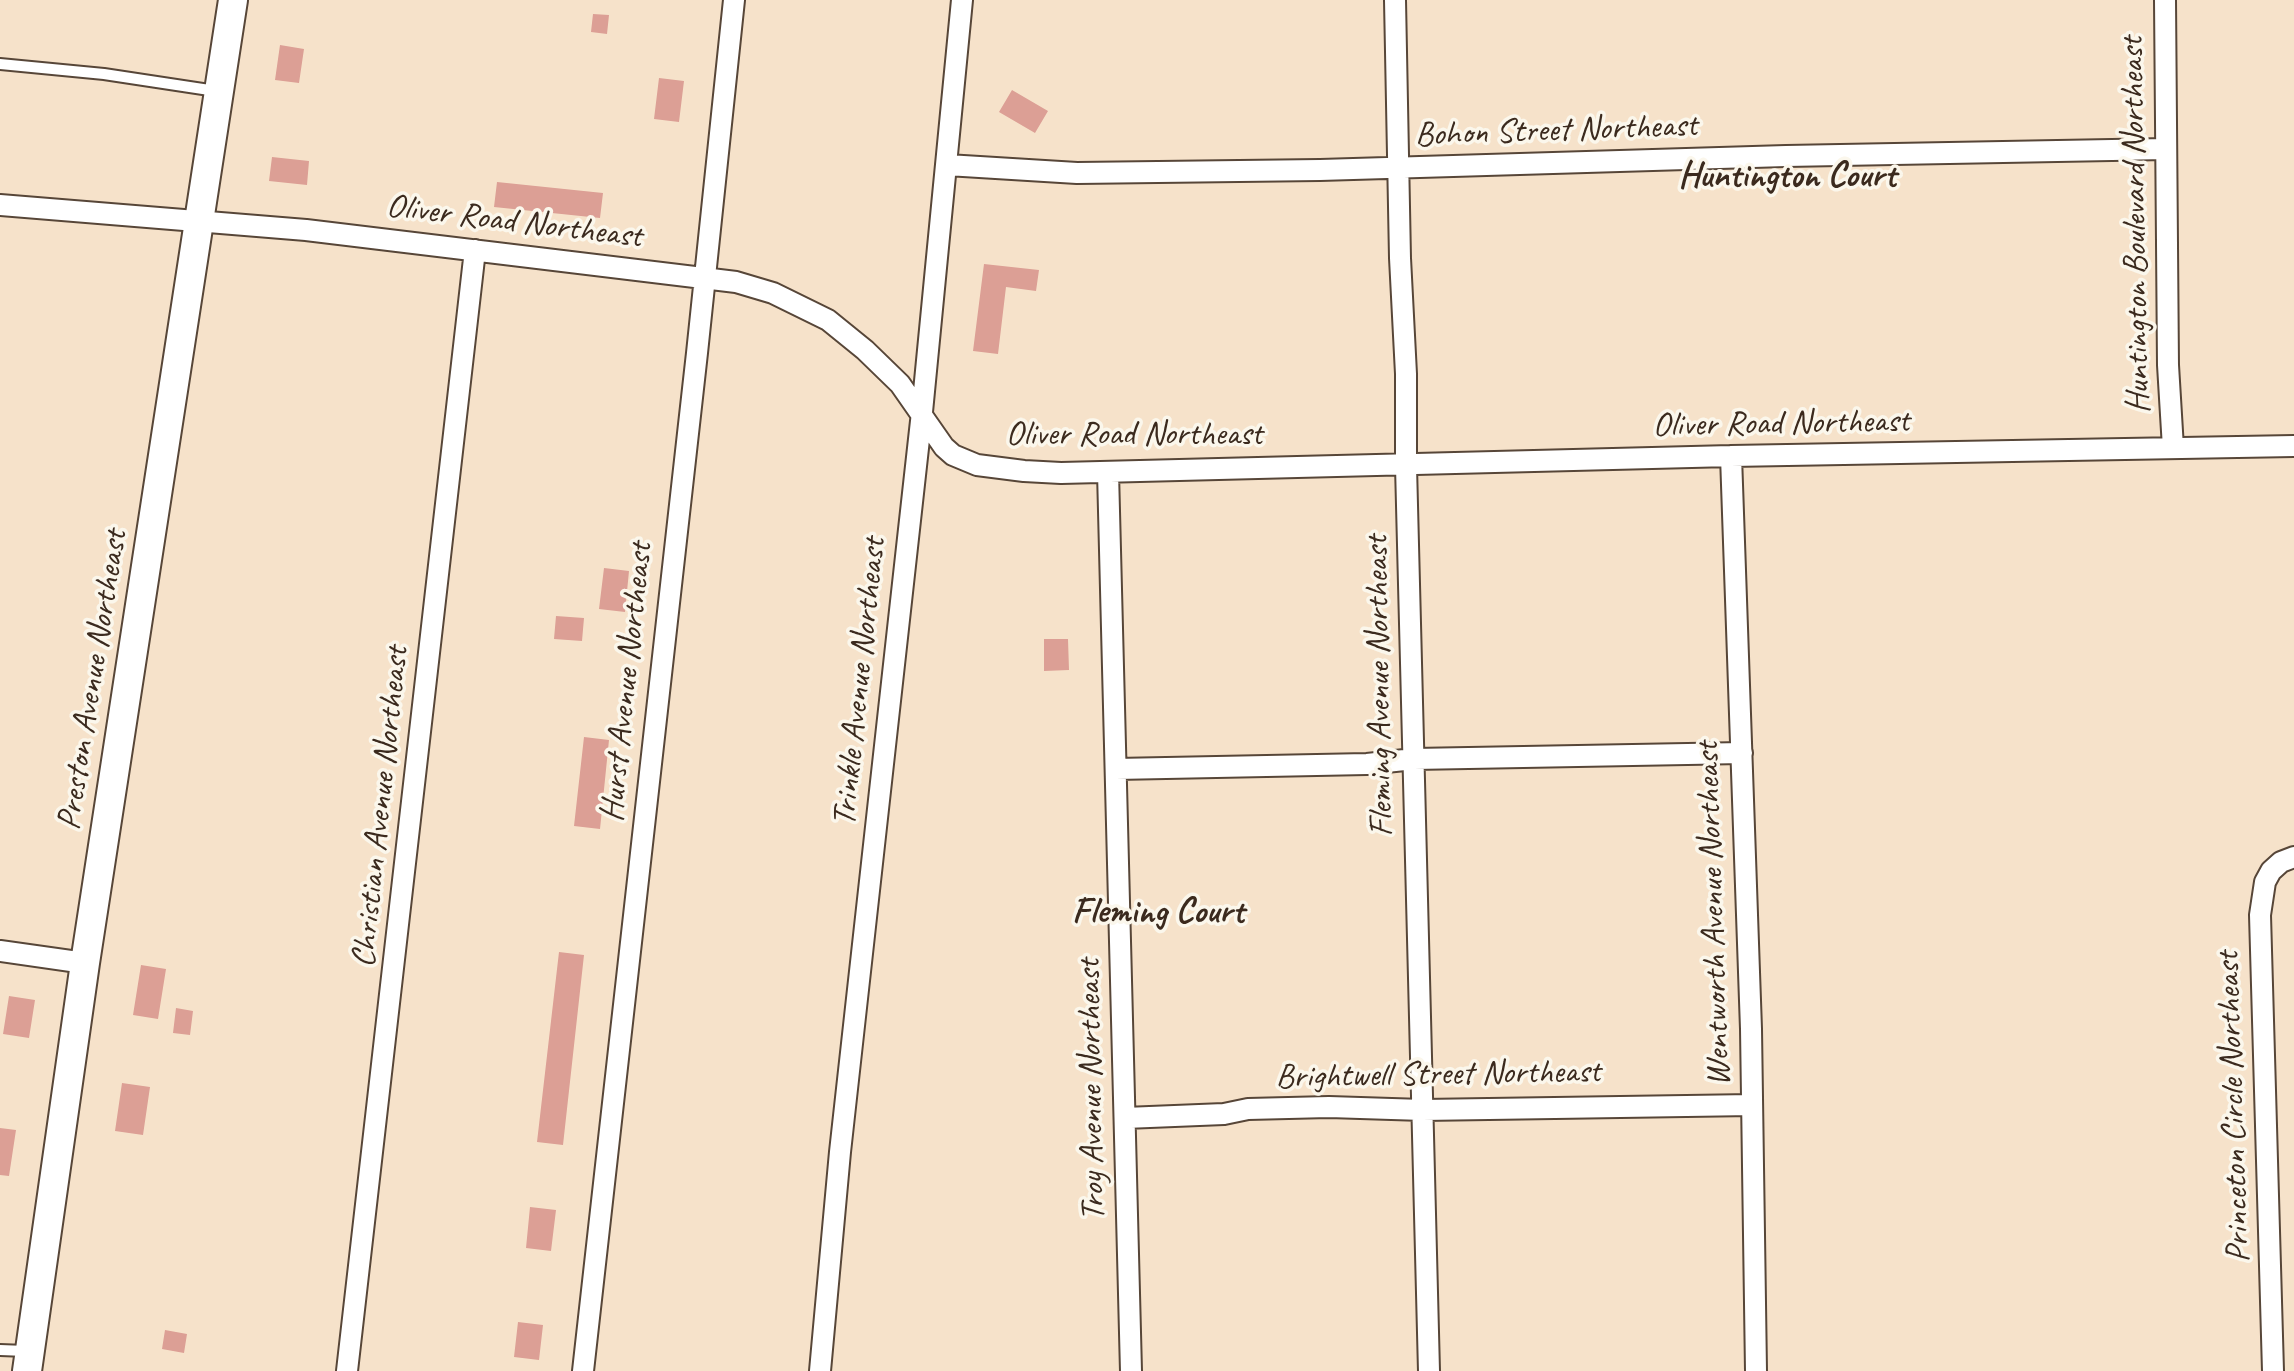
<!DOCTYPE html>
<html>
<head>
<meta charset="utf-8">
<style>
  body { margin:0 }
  canvas { display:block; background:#f6e2ca }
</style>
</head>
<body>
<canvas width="2294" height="1371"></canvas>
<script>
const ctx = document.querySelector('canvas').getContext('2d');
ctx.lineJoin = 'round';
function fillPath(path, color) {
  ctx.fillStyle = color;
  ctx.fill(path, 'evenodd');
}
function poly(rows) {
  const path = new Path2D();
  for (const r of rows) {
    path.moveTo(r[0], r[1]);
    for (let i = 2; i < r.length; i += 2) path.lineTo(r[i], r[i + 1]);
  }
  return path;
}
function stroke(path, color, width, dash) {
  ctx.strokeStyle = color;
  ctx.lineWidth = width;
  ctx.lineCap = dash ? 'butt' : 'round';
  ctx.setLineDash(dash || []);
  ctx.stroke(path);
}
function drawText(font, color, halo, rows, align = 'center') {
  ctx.font = font + ' Caveat,sans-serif';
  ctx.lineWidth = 7;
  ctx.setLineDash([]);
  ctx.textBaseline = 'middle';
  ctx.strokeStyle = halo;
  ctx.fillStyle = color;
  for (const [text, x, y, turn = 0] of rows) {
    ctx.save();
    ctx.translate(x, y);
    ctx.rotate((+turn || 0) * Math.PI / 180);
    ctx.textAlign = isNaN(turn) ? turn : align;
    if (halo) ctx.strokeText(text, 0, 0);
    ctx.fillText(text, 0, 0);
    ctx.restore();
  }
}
const building = poly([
  [593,14,609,15,607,34,591,32],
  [280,45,304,49,299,83,275,80],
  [659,78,684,81,679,122,654,119],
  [1012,90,1048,111,1035,133,999,112],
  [272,157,309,161,307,185,269,181],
  [497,182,603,193,600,218,494,207],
  [984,264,1039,270,1036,291,1006,287,998,354,973,351],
  [604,568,629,571,625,612,599,609],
  [556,616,584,618,582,641,554,639],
  [1044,639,1068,639,1069,670,1044,671],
  [584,737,609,740,600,829,574,826],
  [559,952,584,955,563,1145,537,1142],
  [141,965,166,969,158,1019,133,1015],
  [9,996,35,1000,29,1038,3,1034],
  [176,1008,193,1011,190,1035,173,1033],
  [122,1083,150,1087,143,1135,115,1131],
  [0,1128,16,1130,9,1176,0,1175],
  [530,1207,556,1210,551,1251,526,1248],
  [518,1322,543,1325,539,1360,514,1357],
  [165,1330,187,1334,184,1353,162,1349]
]);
const lane = poly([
  [0,64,104,74,216,91],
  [0,1350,26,1351]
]);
const street = poly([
  [1395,0,1400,258,1406,374,1406,466,1429,1371],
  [2165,0,2168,365,2173,448],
  [947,165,1077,173,1320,170,1786,156,2166,149],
  [0,205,306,230,736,282,773,293,828,320,865,350,900,384,944,447,953,455,977,465,1024,471,1061,473,1731,456,2294,446],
  [1731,456,1751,1029,1756,1371],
  [1108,472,1131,1371],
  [1116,769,1367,764,1414,759,1742,753],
  [0,951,85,963],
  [1125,1118,1224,1114,1248,1109,1329,1107,1423,1110,1752,1105],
  [347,1371,475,250],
  [583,1371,697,353,734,0],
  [820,1371,840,1152,922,412,962,0],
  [2273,1371,2260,915,2265,882,2271,871,2281,862,2294,857]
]);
const secondary = poly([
  [27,1371,85,963,233,0]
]);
const streetNames = [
  ["Bohon Street Northeast",1556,131,-2],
  ["Oliver Road Northeast",514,222,7],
  ["Huntington Boulevard Northeast",2136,225,-91],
  ["Oliver Road Northeast",1781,424,-1],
  ["Oliver Road Northeast",1134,435],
  ["Preston Avenue Northeast",93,680,-81],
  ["Hurst Avenue Northeast",627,682,-84],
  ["Trinkle Avenue Northeast",860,682,-84],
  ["Fleming Avenue Northeast",1380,686,-91],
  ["Christian Avenue Northeast",381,807,-84],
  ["Wentworth Avenue Northeast",1714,914,-92],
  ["Brightwell Street Northeast",1438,1075,-1],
  ["Troy Avenue Northeast",1092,1090,-91],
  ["Princeton Circle Northeast",2234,1107,-92]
];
const neighbourhoodNames = [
  ["Huntington Court",1787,177],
  ["Fleming Court",1158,913]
];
fillPath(building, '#dc9f95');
stroke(lane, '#574638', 14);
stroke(street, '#574638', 24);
stroke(secondary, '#574638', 32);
stroke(lane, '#fff', 10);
stroke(street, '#fff', 20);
stroke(secondary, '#fff', 28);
drawText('34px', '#3b2a1e', '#fbf7ec', streetNames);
drawText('bold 36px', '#3b2a1e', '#fbf7ec', neighbourhoodNames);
</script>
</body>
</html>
